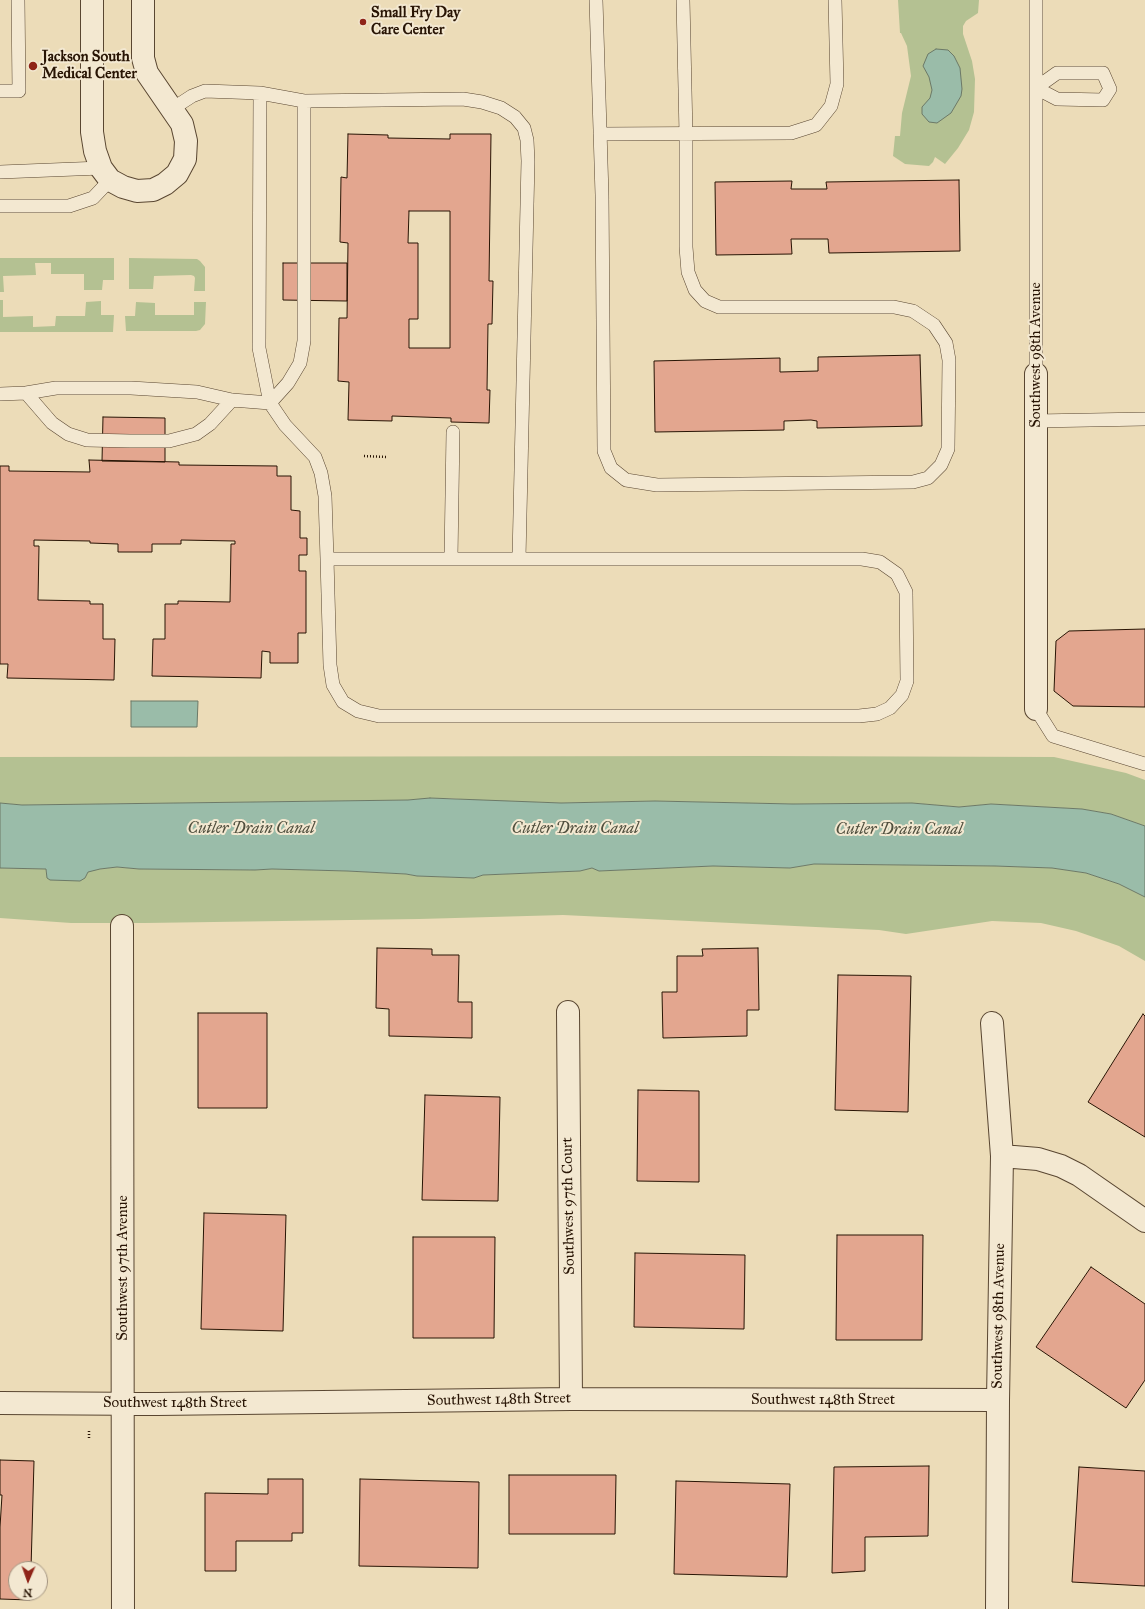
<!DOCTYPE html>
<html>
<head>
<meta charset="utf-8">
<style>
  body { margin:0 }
  #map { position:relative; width:1145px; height:1609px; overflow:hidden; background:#ecdcb8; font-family:"IM FELL Great Primer",serif }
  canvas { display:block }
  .north { position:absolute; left:8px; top:1561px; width:40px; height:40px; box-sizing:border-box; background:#f3e8d1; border:1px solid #a2937f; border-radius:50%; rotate:182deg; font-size:11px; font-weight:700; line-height:16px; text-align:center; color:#281404 }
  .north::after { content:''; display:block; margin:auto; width:14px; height:18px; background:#8f2418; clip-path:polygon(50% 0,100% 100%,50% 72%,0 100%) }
</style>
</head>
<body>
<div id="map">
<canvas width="1145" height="1609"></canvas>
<div class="north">N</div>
</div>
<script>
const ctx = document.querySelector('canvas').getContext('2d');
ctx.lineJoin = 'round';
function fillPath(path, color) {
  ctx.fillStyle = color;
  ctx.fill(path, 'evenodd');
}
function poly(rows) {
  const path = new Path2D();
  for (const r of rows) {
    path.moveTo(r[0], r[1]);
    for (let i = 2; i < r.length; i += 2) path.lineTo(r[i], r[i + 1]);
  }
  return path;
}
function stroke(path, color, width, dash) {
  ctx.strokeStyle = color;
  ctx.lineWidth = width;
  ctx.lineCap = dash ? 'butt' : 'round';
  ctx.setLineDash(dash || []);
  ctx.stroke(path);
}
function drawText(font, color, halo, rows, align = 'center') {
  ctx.font = font + ' "IM FELL Great Primer",serif';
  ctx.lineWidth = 4;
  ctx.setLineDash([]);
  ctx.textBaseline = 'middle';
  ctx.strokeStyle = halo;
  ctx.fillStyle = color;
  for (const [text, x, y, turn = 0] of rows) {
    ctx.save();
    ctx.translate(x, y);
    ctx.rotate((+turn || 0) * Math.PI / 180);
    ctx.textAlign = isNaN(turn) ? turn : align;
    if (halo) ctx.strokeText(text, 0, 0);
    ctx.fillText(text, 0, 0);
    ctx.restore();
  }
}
const green = poly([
  [898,0,979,0,978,13,966,21,963,26,963,34,972,61,975,79,974,112,969,130,958,148,945,164,935,157,933,162,929,166,905,164,893,156,895,136,900,136,902,113,911,76,907,46,901,33,900,33],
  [0,258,114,258,114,280,103,280,102,290,84,290,84,274,51,274,51,263,35,263,36,275,3,276,4,292,0,292],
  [129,258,197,259,200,261,205,267,205,291,194,291,195,278,194,276,191,275,154,276,153,289,129,289],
  [0,300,3,300,3,317,33,316,33,327,55,326,56,316,85,316,86,302,101,301,101,315,114,315,113,332,0,332],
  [136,302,155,303,155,315,194,315,194,302,206,302,205,324,200,330,196,331,126,331,125,316,135,316],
  [757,756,1054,757,1126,773,1145,780,1145,826,1111,814,1082,809,991,804,959,807,912,803,793,804,655,801,561,803,485,801,448,798,408,800,22,805,0,803,0,757],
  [814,864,995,866,1052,868,1086,873,1119,884,1145,897,1145,961,1119,946,1076,931,1041,923,992,921,906,934,879,930,563,915,419,919,145,923,71,923,0,918,0,868,46,869,46,873,85,878,88,872,93,870,117,867,139,869,255,870,272,869,347,871,406,874,417,876,474,878,483,875,580,871,592,868,600,871,713,866,790,868]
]);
const water = poly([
  [936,49,948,50,954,56,960,68,962,89,961,96,951,113,937,123,929,122,922,114,922,107,930,98,932,90,929,77,923,66,928,54,936,49],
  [131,701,198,701,197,727,131,727,131,701],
  [430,798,561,803,655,801,793,804,912,803,959,807,991,804,1082,809,1111,814,1145,826,1145,897,1119,884,1086,873,1052,868,995,866,814,864,790,868,713,866,599,871,592,868,580,871,483,875,474,878,417,876,406,874,347,871,272,869,255,870,139,869,117,867,100,869,88,872,85,878,80,881,50,880,47,878,46,869,0,868,0,803,22,805,408,800,430,798]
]);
const building = poly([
  [348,134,388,135,388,138,450,139,450,134,491,134,489,281,493,281,492,324,488,324,487,390,490,390,489,423,451,422,451,418,392,416,392,421,348,420,349,382,338,381,339,318,347,318,348,243,340,242,341,177,347,178,348,134],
  [409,211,450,211,450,348,409,348,409,319,418,319,418,243,408,243,409,211],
  [959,180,960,251,829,253,828,239,791,239,792,254,716,255,715,182,792,181,791,189,827,189,826,182,959,180],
  [283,263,347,263,347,301,283,300,283,263],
  [920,355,922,426,817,428,817,421,811,420,784,421,784,430,655,432,654,361,780,358,780,372,818,371,818,357,920,355],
  [103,417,165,418,165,462,102,461,103,417],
  [89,460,179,462,179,465,277,466,277,476,291,476,291,510,300,511,300,538,307,538,307,555,299,555,299,571,306,571,306,633,298,633,298,663,270,663,270,652,262,651,261,678,152,676,153,639,165,639,165,604,178,604,178,601,230,602,231,544,235,544,235,541,181,540,181,544,152,544,152,552,118,552,118,544,90,543,90,541,34,540,34,546,39,546,38,600,90,601,90,604,103,604,103,639,115,639,114,680,7,678,8,664,0,664,0,466,9,466,9,471,90,472,89,460],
  [1145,629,1145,707,1073,706,1054,691,1056,641,1069,631,1145,629],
  [377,948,432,949,432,955,459,955,458,1002,472,1002,472,1038,389,1036,389,1009,376,1008,377,948],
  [758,948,759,1010,747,1010,747,1036,663,1038,662,992,677,992,677,956,703,956,702,949,758,948],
  [838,975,911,976,908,1112,835,1110,838,975],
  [198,1013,267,1013,267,1108,198,1108,198,1013],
  [1143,1014,1145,1016,1145,1137,1088,1102,1143,1014],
  [638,1090,699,1091,699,1182,637,1181,638,1090],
  [425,1095,500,1097,498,1201,422,1200,425,1095],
  [204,1213,286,1215,283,1331,201,1329,204,1213],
  [837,1235,923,1235,922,1340,836,1340,837,1235],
  [413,1237,495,1237,494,1338,413,1338,413,1237],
  [635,1253,745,1255,744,1329,634,1327,635,1253],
  [1091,1267,1145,1304,1145,1380,1126,1408,1036,1347,1091,1267],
  [0,1460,34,1461,31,1569,16,1569,16,1593,31,1593,30,1600,0,1599,0,1527,2,1495,0,1495,0,1460],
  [929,1466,928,1536,865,1537,865,1571,832,1573,834,1467,929,1466],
  [1079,1467,1145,1471,1145,1586,1072,1582,1079,1467],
  [509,1475,616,1475,615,1534,509,1534,509,1475],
  [268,1479,303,1479,303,1533,292,1533,292,1541,236,1541,236,1571,205,1571,205,1493,268,1494,268,1479],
  [360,1479,479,1482,478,1568,359,1566,360,1479],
  [676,1481,790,1484,787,1577,674,1574,676,1481]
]);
const path = poly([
  [364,456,387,457],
  [89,1438,89,1429]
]);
const service = poly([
  [596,0,602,195,604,451,611,468,626,480,657,485,913,482,928,478,941,465,948,449,949,360,946,343,934,325,913,311,894,307,719,307,705,301,695,290,688,272,686,247,686,134,683,0],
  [1036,0,1036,374],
  [1057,73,1103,73,1110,89,1103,100,1057,99,1036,88,1057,73],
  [0,91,19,91,18,0],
  [260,93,259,348,270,403,285,425,315,457,321,473,325,496,327,559,330,665,333,685,343,702,358,711,379,716,859,716,877,714,890,708,902,695,907,681,906,592,897,574,880,562,862,559,327,559],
  [172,109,192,96,205,91,260,93,304,101,463,99,482,102,501,108,515,117,524,128,527,140,528,161,519,558],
  [600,134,791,133,816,125,831,106,837,84,835,0],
  [0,172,101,168],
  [0,206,69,206,93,198,110,180],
  [26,393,52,423,68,434,87,440,130,441,169,441,196,434,210,424,232,400],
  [0,394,26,393,56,388,131,388,197,392,232,400,270,403],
  [270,403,288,383,300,363,304,341,304,101],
  [1036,421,1145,419],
  [451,558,453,432],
  [1036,709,1053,736,1145,764]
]);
const minor = poly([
  [92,0,92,132,95,151,101,168,110,180,123,187,137,191,153,190,165,184,177,174,185,159,186,141,182,124,147,73,143,58,143,0],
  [1036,709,1036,374],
  [122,926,123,1609],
  [568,1012,571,1399],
  [992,1023,1002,1156,998,1400,997,1609],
  [1002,1156,1038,1159,1061,1166,1079,1175,1145,1221],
  [0,1403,157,1404,571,1399,998,1400]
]);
const markers = [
  [363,22,4,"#8f2418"],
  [33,66,5,"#8f2418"]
];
const poiNames = [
  ["Small Fry Day",371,13],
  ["Care Center",371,30],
  ["Jackson South",42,57],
  ["Medical Center",42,74]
];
const streetNames = [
  ["Southwest 98th Avenue",1036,355,-90],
  ["Southwest 97th Court",569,1206,-91],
  ["Southwest 97th Avenue",123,1268,-90],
  ["Southwest 98th Avenue",999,1316,-89],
  ["Southwest 148th Street",499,1400,-1],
  ["Southwest 148th Street",823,1400],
  ["Southwest 148th Street",175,1403]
];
const waterNames = [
  ["Cutler Drain Canal",251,829],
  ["Cutler Drain Canal",575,829],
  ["Cutler Drain Canal",899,830]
];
fillPath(green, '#b4c192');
fillPath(water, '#9abca9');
stroke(water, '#6c7967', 1);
fillPath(building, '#e3a68f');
stroke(building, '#281404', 1);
stroke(service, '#594631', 14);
stroke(minor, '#594631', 24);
stroke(path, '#281404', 2.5, [1, 2]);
stroke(service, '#f3e8d1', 13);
stroke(minor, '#f3e8d1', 22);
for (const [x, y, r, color] of markers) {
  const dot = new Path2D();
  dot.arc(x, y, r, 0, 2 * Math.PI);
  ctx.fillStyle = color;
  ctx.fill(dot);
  stroke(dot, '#f3e8d1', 1.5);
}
drawText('bold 15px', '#281404', '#f3e8d1', poiNames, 'left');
drawText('15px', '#281404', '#f3e8d1', streetNames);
drawText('italic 16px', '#504f3e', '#f3e8d1', waterNames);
</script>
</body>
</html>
